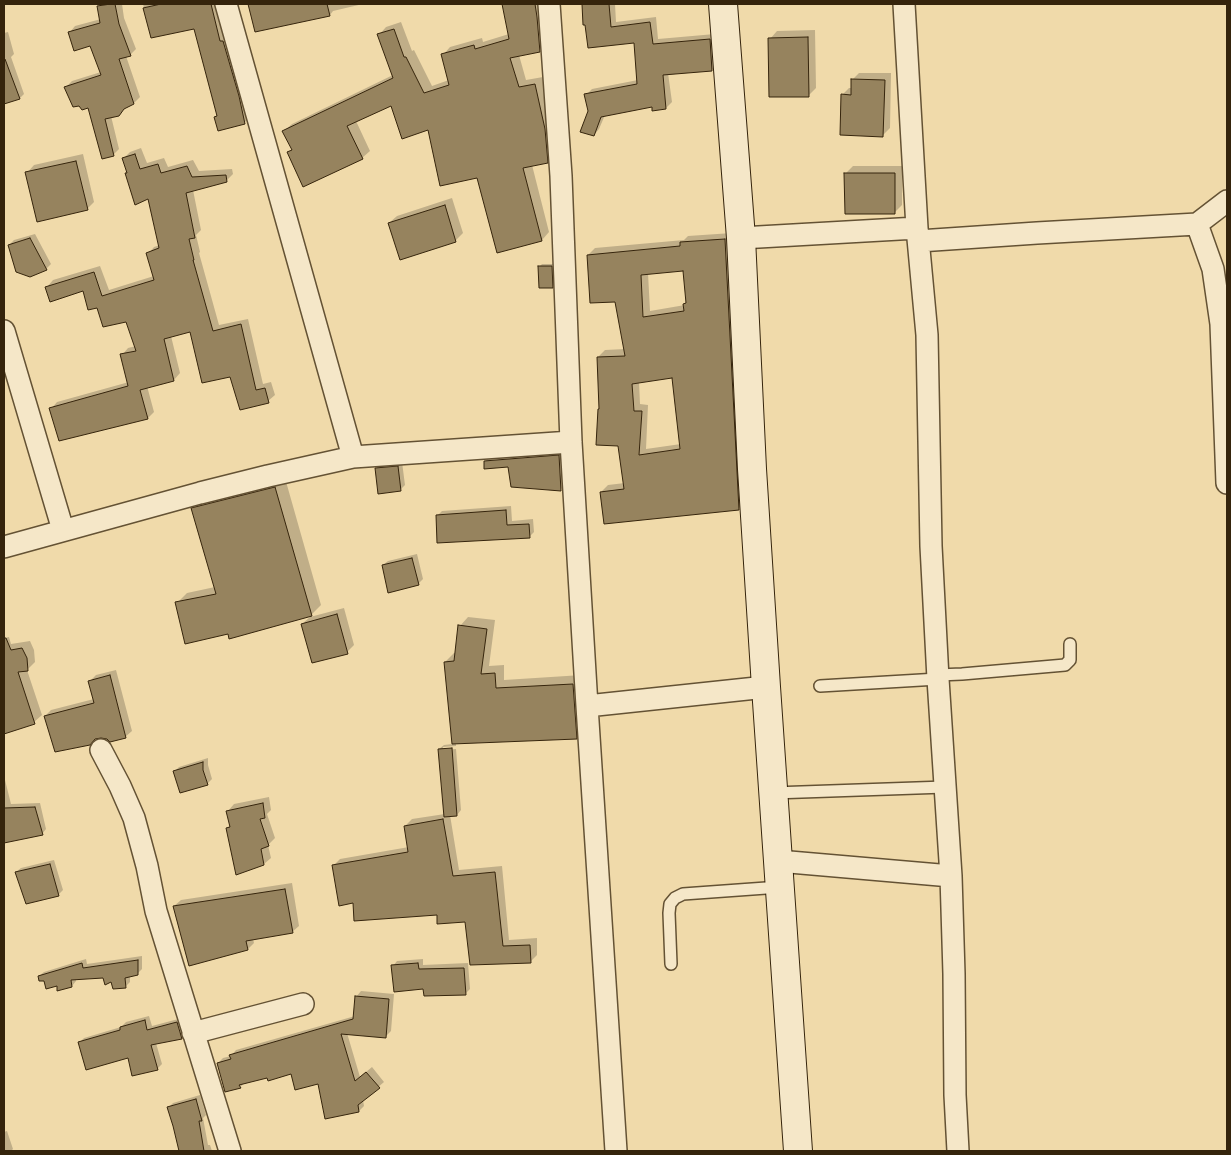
<!DOCTYPE html>
<html>
<head>
<meta charset="utf-8">
<style>
  body { margin:0 }
  #map { position:relative; width:1231px; height:1155px; overflow:hidden; background:#f0daaa; font-family:"Libre Bodoni",serif }
  canvas { display:block }
  .frame { position:absolute; inset:0; border:5px solid #35240c; pointer-events:none }
</style>
</head>
<body>
<div id="map">
<canvas width="1231" height="1155"></canvas>
<div class="frame"></div>
</div>
<script>
const ctx = document.querySelector('canvas').getContext('2d');
ctx.lineJoin = 'round';
function fillPath(path, color) {
  ctx.fillStyle = color;
  ctx.fill(path, 'evenodd');
}
function poly(rows) {
  const path = new Path2D();
  for (const r of rows) {
    path.moveTo(r[0], r[1]);
    for (let i = 2; i < r.length; i += 2) path.lineTo(r[i], r[i + 1]);
  }
  return path;
}
function stroke(path, color, width, dash) {
  ctx.strokeStyle = color;
  ctx.lineWidth = width;
  ctx.lineCap = dash ? 'butt' : 'round';
  ctx.setLineDash(dash || []);
  ctx.stroke(path);
}
const shadow = poly([
  [101,4,122,4,124,18,136,49,130,55,126,56,140,97,134,103,126,106,119,115,111,116,119,149,113,155,89,107,66,87,72,81,101,72,91,44,70,32,75,26,101,19,98,7],
  [143,4,219,4,251,116,244,123,215,117,218,114,195,27,152,37],
  [250,4,363,4,333,11,330,15,256,30],
  [503,4,544,4,547,43,539,51,519,55,526,80,543,77,552,120,555,154,547,162,532,165,549,232,542,240,429,129,391,104,356,121,370,151,362,158,289,153,292,149,284,131,292,124,393,75,379,35,386,27,401,22,412,51,414,50,432,86,449,80,443,55,450,47,482,38,483,42,509,34],
  [583,4,615,4,616,22,656,17,658,39,715,34,718,64,712,70,668,73,672,102,666,108,653,106,605,115,599,129,594,135,586,95,592,89,638,80,635,41,584,24],
  [815,30,816,88,809,95,770,39,777,31],
  [8,32,14,54,11,57,24,94,20,98,4,102,4,33],
  [859,73,891,73,890,128,883,135,842,95,849,88,852,88,852,80],
  [141,148,147,163,164,158,168,167,193,160,199,171,232,169,233,174,226,181,193,190,201,230,196,235,200,252,199,253,219,325,248,319,263,384,271,382,275,395,268,401,231,375,191,330,171,336,180,373,174,380,147,386,154,412,148,418,60,439,51,409,57,402,129,382,122,355,128,348,136,346,127,321,97,306,83,289,47,287,53,280,100,266,109,290,154,276,148,254,154,247,160,245,149,197,126,174,128,172,123,159,130,152],
  [83,154,94,202,87,209,27,173,34,165],
  [853,166,902,166,902,205,895,212,846,173],
  [452,198,463,233,456,240,401,258,389,223,397,216],
  [732,233,746,501,738,509,601,492,608,485,625,483,619,445,599,409,601,407,598,357,605,350,625,349,617,300,588,255,595,248,684,240,688,236],
  [684,270,687,302,685,305,650,311,648,273],
  [673,376,681,444,646,449,648,405,640,404,639,382],
  [35,234,51,264,46,269,30,276,9,245,14,240],
  [542,264,553,264,554,285,552,287,540,266],
  [566,449,568,483,561,489,512,486,509,466,485,461,492,454],
  [402,462,405,485,400,490,376,468,381,464],
  [285,478,321,605,311,615,229,633,177,603,187,593,215,587,193,509,202,499],
  [511,506,512,521,533,519,534,532,529,537,437,516,442,511],
  [417,554,423,579,418,584,383,565,388,561],
  [344,608,354,645,347,652,302,624,310,617],
  [468,617,495,620,489,666,504,665,504,680,582,675,585,729,576,738,456,743,456,746,443,747,443,750,456,749,461,810,457,815,450,815,459,870,502,866,509,940,537,938,537,955,531,961,471,964,466,921,438,913,354,902,333,866,340,859,409,847,405,826,412,819,445,814,439,749,444,745,453,744,445,662,454,653,456,653,460,626],
  [9,637,11,644,30,641,34,650,35,662,27,670,42,715,34,722,4,732,4,638],
  [116,670,132,731,125,737,108,738,45,716,51,710,94,699,90,681,96,675],
  [208,758,208,765,212,779,207,784,174,772,179,767],
  [4,776,11,804,40,803,46,829,42,834,4,842],
  [269,797,271,810,267,814,275,838,268,845,271,858,264,864,227,828,231,825,228,811,234,804],
  [54,860,63,890,58,895,16,872,21,868],
  [292,883,299,926,292,932,253,939,254,943,248,949,174,906,181,900],
  [142,956,142,969,137,974,130,975,130,982,125,987,104,977,76,978,76,981,72,986,58,985,39,976,44,972,86,959,87,964],
  [423,959,423,965,468,963,470,989,465,994,424,988,393,966,397,961],
  [361,991,394,994,391,1031,386,1036,347,1033,360,1077,372,1067,384,1082,363,1100,364,1106,359,1111,318,1083,292,1073,268,1076,246,1082,240,1087,218,1063,223,1058,231,1056,236,1050,355,1016,356,997],
  [149,1016,152,1026,182,1018,186,1033,181,1037,156,1043,162,1064,157,1069,129,1057,79,1043,84,1038,121,1027,126,1022],
  [200,1095,206,1115,203,1118,208,1145,210,1145,212,1151,180,1151,174,1125,168,1108,173,1103],
  [7,1131,13,1149,11,1151,4,1151,4,1132]
]);
const building = poly([
  [111,4,115,4,119,24,131,56,119,59,134,104,124,109,119,116,105,119,114,156,102,159,88,108,82,110,79,106,73,107,64,87,101,75,90,46,74,51,68,32,100,23,97,6,111,4],
  [161,4,211,4,220,41,223,41,239,96,245,124,218,131,214,117,217,116,194,29,151,38,143,8,161,4],
  [248,4,327,4,330,16,255,32,248,4],
  [502,4,535,4,537,17,540,52,510,58,519,87,535,84,545,129,548,163,523,168,542,241,497,253,477,178,440,186,428,130,402,139,391,106,347,126,363,159,303,187,287,152,292,150,282,131,393,78,377,34,394,29,404,57,406,57,424,93,449,85,441,54,474,45,475,49,509,39,502,4],
  [582,4,609,4,611,27,650,22,653,44,710,39,712,71,663,75,666,109,652,111,652,107,601,117,594,136,580,132,588,111,584,94,637,84,634,43,588,48,585,25,583,25,582,4],
  [808,37,809,97,769,97,768,38,808,37],
  [4,59,5,59,20,99,4,104,4,59],
  [851,79,885,80,883,137,840,135,841,94,851,95,851,79],
  [135,154,140,169,158,164,161,173,187,166,192,177,226,175,227,182,186,193,195,238,189,239,194,260,193,260,213,331,241,324,256,390,265,388,269,403,240,410,230,377,202,383,190,332,164,339,174,381,140,390,148,419,59,441,49,408,128,386,120,354,136,351,126,322,103,327,97,308,88,310,83,291,50,302,45,287,94,272,102,296,154,280,146,253,159,248,148,199,135,205,125,173,127,173,122,158,135,154],
  [76,161,88,210,37,222,25,172,76,161],
  [844,173,895,173,895,214,845,214,844,173],
  [445,205,456,242,400,260,388,223,445,205],
  [30,238,47,270,30,277,16,272,8,245,30,238],
  [725,239,739,510,604,524,600,492,624,489,618,446,596,445,598,409,599,409,597,357,625,356,615,302,590,303,587,255,680,246,680,242,725,239],
  [683,271,686,303,683,304,684,311,643,317,641,275,683,271],
  [672,378,680,449,639,455,642,411,634,411,632,384,672,378],
  [538,266,552,266,553,288,539,288,538,266],
  [559,455,561,491,511,487,508,467,484,469,484,461,559,455],
  [398,466,401,491,378,494,375,468,398,466],
  [275,487,312,616,229,639,228,634,185,644,175,602,216,594,191,508,275,487],
  [506,510,507,525,529,524,530,538,437,543,436,515,506,510],
  [412,558,419,585,388,593,382,565,412,558],
  [337,614,348,654,312,663,301,624,337,614],
  [458,625,487,629,481,674,495,673,496,688,573,684,577,739,452,744,444,662,454,661,458,625],
  [4,638,6,638,11,650,22,648,27,658,28,671,18,672,35,724,4,734,4,638],
  [110,675,126,738,110,742,107,739,101,738,95,739,90,745,55,752,44,716,94,703,88,681,110,675],
  [452,748,457,816,444,817,438,749,452,748],
  [203,762,203,770,208,785,180,793,173,771,203,762],
  [263,803,265,818,260,819,269,846,261,849,264,865,236,875,226,828,230,827,226,811,263,803],
  [35,807,43,835,4,843,4,808,35,807],
  [443,819,453,876,495,872,503,946,530,945,531,963,470,965,465,922,437,924,437,915,354,921,353,903,339,906,332,865,408,852,404,826,443,819],
  [50,864,59,896,26,904,15,872,50,864],
  [285,889,293,933,246,941,248,950,189,966,173,906,285,889],
  [138,960,138,975,125,978,126,988,113,989,111,982,105,985,103,978,71,980,72,987,57,991,57,986,46,989,44,981,39,981,38,976,82,963,83,968,138,960],
  [418,963,419,969,464,968,466,995,424,996,423,989,394,992,391,965,418,963],
  [355,996,389,999,386,1038,341,1034,355,1081,366,1072,380,1088,358,1105,359,1112,325,1119,318,1084,295,1090,291,1074,268,1081,267,1078,239,1085,241,1088,225,1092,217,1063,231,1059,229,1055,353,1019,355,996],
  [145,1020,147,1030,177,1022,182,1039,151,1045,158,1070,132,1076,128,1058,86,1070,78,1042,120,1030,120,1027,145,1020],
  [196,1099,202,1121,199,1121,204,1151,179,1151,173,1126,167,1107,196,1099]
]);
const lane = poly([
  [938,675,962,674,1065,665,1070,660,1070,644],
  [820,686,938,679],
  [773,793,945,787],
  [671,964,669,913,670,904,675,898,683,894,780,887]
]);
const street = poly([
  [226,4,353,457],
  [549,4,561,176,571,442,587,706],
  [904,4,917,228],
  [1197,224,1227,201],
  [741,238,917,228,927,335,931,546,938,679,951,876],
  [919,241,1037,233,1197,224,1213,269,1221,324,1227,483],
  [4,331,63,530],
  [4,547,200,493,268,476,353,457,571,442],
  [101,750,120,786,134,818,147,866,156,911,230,1151],
  [778,861,951,876,954,974,955,1095,958,1151],
  [193,1033,303,1004],
  [616,1151,587,706,766,687]
]);
const secondary = poly([
  [723,4,741,238,752,469,766,687,798,1151]
]);
fillPath(shadow, '#0003');
fillPath(building, '#96835e');
stroke(building, '#35240c', 1);
stroke(lane, '#645234', 14);
stroke(street, '#645234', 24);
stroke(secondary, '#35240c', 30);
stroke(lane, '#f5e7c8', 11);
stroke(street, '#f5e7c8', 21);
stroke(secondary, '#f5e7c8', 28);
</script>
</body>
</html>
